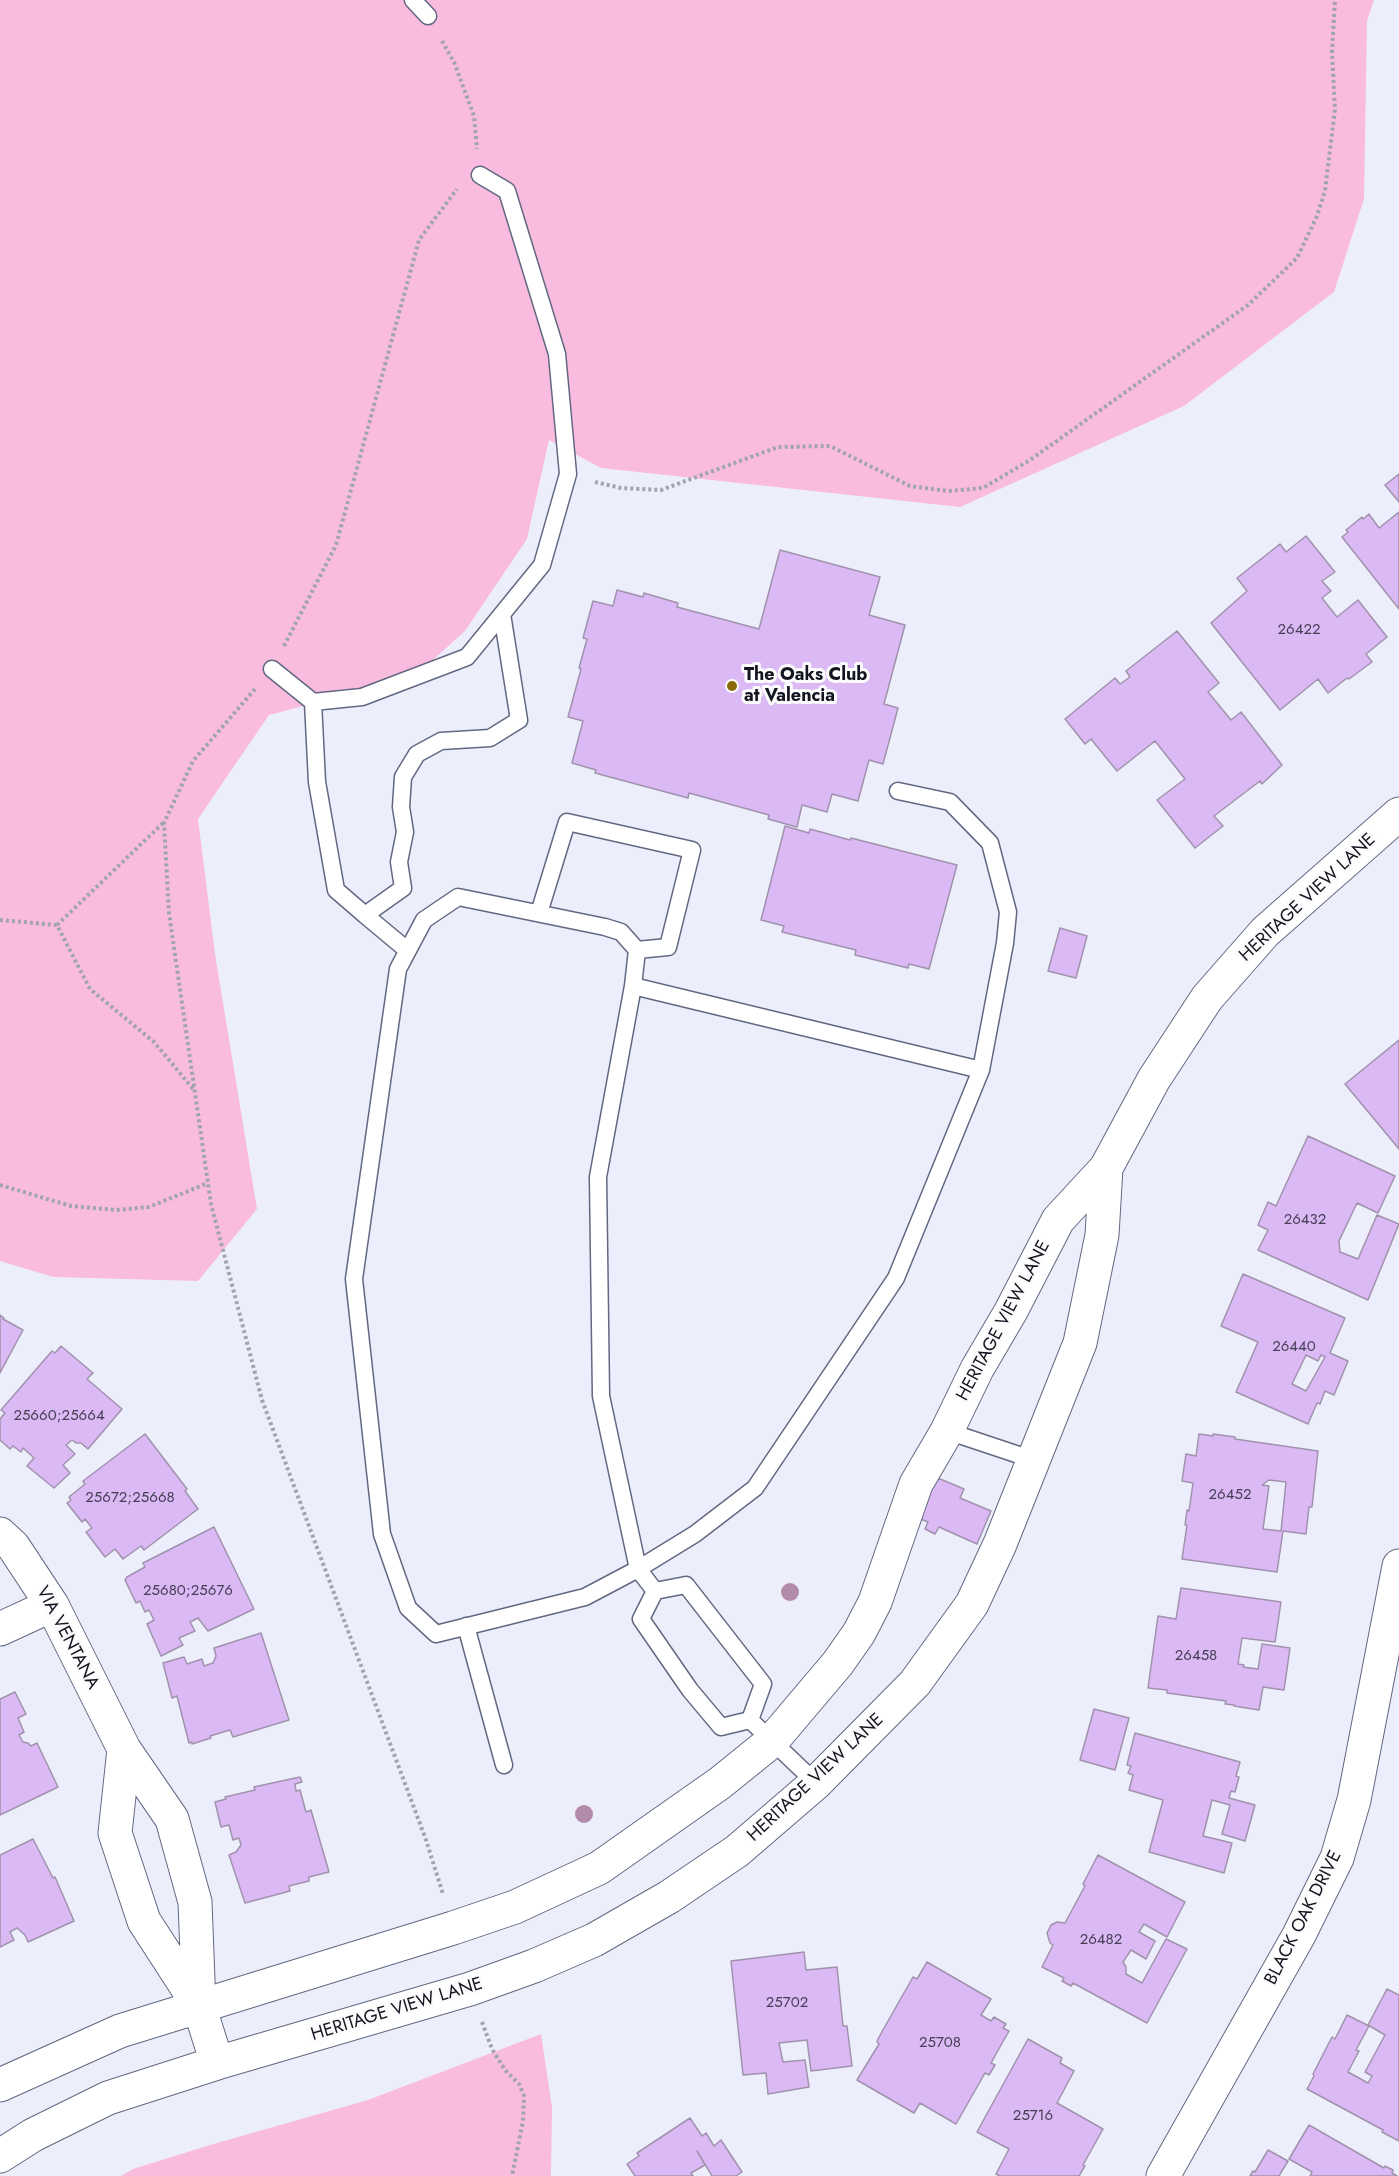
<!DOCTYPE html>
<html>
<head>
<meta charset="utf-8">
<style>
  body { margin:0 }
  canvas { display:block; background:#eceffb }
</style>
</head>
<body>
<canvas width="1399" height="2176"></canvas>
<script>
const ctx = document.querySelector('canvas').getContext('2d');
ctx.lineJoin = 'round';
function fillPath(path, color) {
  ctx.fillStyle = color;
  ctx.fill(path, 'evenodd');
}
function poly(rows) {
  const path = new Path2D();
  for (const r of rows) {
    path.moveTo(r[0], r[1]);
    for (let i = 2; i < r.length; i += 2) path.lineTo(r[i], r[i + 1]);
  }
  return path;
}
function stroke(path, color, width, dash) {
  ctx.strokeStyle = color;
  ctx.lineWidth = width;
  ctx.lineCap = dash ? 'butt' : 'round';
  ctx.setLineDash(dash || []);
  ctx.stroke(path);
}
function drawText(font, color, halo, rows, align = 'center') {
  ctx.font = font + ' Jost,sans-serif';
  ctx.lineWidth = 6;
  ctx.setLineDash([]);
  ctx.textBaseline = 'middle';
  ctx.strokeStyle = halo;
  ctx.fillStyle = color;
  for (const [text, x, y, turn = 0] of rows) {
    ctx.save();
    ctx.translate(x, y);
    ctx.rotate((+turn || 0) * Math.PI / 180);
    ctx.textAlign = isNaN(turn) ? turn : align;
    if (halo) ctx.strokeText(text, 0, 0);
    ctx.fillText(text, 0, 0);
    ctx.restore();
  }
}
const green = poly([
  [0,0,1374,0,1367,21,1364,199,1334,292,1184,406,960,507,601,468,549,440,527,539,465,631,414,677,269,715,198,819,215,954,257,1209,198,1281,53,1277,0,1261],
  [541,2034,552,2107,551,2176,121,2176,133,2169,210,2145,368,2100]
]);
const building = poly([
  [1399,474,1399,502,1385,485,1399,474],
  [1399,512,1399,609,1342,537,1348,532,1346,530,1362,517,1363,519,1369,514,1379,528,1399,512],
  [1306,536,1335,572,1322,581,1331,591,1322,598,1337,617,1358,600,1387,637,1366,654,1372,662,1349,679,1347,678,1328,693,1318,679,1280,710,1211,623,1247,591,1237,578,1280,544,1286,552,1306,536],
  [780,550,880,577,869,615,905,625,884,704,898,708,883,764,869,760,858,801,832,794,827,812,802,805,797,827,768,819,769,815,689,793,688,798,595,773,596,770,572,763,583,721,568,717,581,669,579,668,587,639,583,638,593,601,613,606,617,590,643,597,644,593,678,603,677,607,759,629,780,550],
  [1177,631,1219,683,1208,692,1231,720,1241,712,1282,765,1262,784,1260,781,1214,816,1223,826,1195,848,1157,800,1185,779,1155,741,1117,771,1091,739,1085,744,1065,719,1115,678,1120,684,1130,677,1126,671,1177,631],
  [785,826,809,833,810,829,850,840,851,838,957,865,929,969,909,964,908,968,855,955,856,950,782,932,784,926,761,920,785,826],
  [1060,928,1087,936,1076,978,1048,971,1060,928],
  [1399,1040,1399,1149,1345,1084,1399,1040],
  [1308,1136,1395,1176,1378,1213,1357,1203,1339,1241,1340,1252,1358,1259,1377,1215,1399,1224,1368,1300,1258,1250,1268,1230,1258,1225,1268,1202,1276,1206,1308,1136],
  [1243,1274,1345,1318,1330,1353,1348,1361,1334,1395,1325,1391,1320,1404,1317,1403,1308,1424,1236,1392,1258,1342,1221,1326,1243,1274],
  [1306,1355,1318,1361,1321,1355,1325,1357,1306,1391,1292,1384,1306,1355],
  [0,1315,4,1318,3,1319,23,1330,0,1373,0,1315],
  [61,1346,93,1373,87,1379,122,1409,88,1449,81,1443,76,1443,72,1440,66,1445,75,1454,63,1465,70,1473,54,1488,27,1466,34,1458,23,1448,21,1452,13,1446,10,1449,0,1440,0,1419,5,1413,1,1410,52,1351,55,1353,61,1346],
  [145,1434,187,1489,185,1491,198,1509,144,1550,141,1546,123,1559,115,1549,105,1557,86,1532,92,1528,85,1519,82,1522,67,1503,71,1500,69,1497,85,1484,83,1481,145,1434],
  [1199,1434,1213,1436,1213,1434,1235,1437,1235,1439,1318,1451,1312,1507,1309,1507,1306,1534,1283,1531,1277,1572,1182,1559,1187,1525,1185,1525,1187,1510,1189,1511,1193,1483,1182,1481,1186,1454,1196,1456,1199,1434],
  [1269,1480,1286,1482,1281,1531,1263,1529,1269,1486,1262,1485,1269,1480],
  [933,1476,964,1489,960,1498,991,1511,977,1544,939,1527,935,1534,925,1529,928,1522,915,1517,933,1476],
  [214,1527,254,1609,208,1631,198,1618,190,1622,195,1631,179,1638,183,1645,161,1656,147,1624,154,1620,149,1610,145,1612,140,1601,136,1603,125,1580,127,1577,145,1567,143,1563,214,1527],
  [1181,1588,1281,1602,1275,1642,1242,1638,1238,1664,1244,1665,1243,1667,1258,1669,1262,1644,1290,1648,1284,1690,1263,1687,1259,1710,1234,1706,1234,1705,1225,1704,1226,1701,1167,1693,1167,1690,1148,1688,1158,1616,1176,1619,1181,1588],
  [261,1633,289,1720,233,1737,230,1730,210,1736,211,1738,192,1744,192,1742,189,1743,177,1696,172,1698,163,1663,184,1657,187,1664,202,1659,204,1666,213,1663,216,1656,214,1648,261,1633],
  [15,1692,26,1714,18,1718,24,1732,19,1735,23,1742,28,1743,31,1746,37,1743,58,1787,0,1815,0,1699,15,1692],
  [1094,1709,1129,1718,1115,1770,1080,1760,1094,1709],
  [1135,1733,1240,1762,1236,1776,1239,1777,1235,1792,1231,1791,1229,1798,1255,1805,1245,1841,1222,1834,1230,1805,1212,1800,1203,1836,1232,1843,1224,1873,1149,1852,1163,1800,1129,1790,1133,1775,1128,1773,1131,1766,1127,1765,1135,1733],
  [300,1777,302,1782,295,1784,296,1791,300,1790,306,1812,311,1810,329,1872,309,1877,309,1881,289,1886,290,1891,245,1903,229,1855,236,1852,241,1845,239,1838,233,1840,229,1825,221,1827,215,1802,226,1799,225,1797,255,1790,254,1787,300,1777],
  [33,1839,53,1878,55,1877,74,1921,28,1942,25,1935,17,1928,10,1932,14,1940,0,1947,0,1855,33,1839],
  [1098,1855,1185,1902,1167,1937,1144,1924,1139,1932,1155,1941,1146,1959,1131,1950,1123,1962,1126,1967,1126,1974,1142,1983,1166,1939,1187,1949,1147,2023,1073,1983,1071,1986,1062,1981,1064,1978,1042,1967,1053,1945,1050,1943,1047,1933,1051,1925,1057,1922,1065,1923,1085,1886,1083,1884,1098,1855],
  [804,1952,806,1970,837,1967,843,2026,847,2026,852,2066,811,2071,807,2040,779,2043,783,2062,805,2060,809,2087,768,2094,766,2073,743,2075,731,1961,804,1952],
  [927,1962,991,1999,981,2015,991,2021,994,2017,1006,2024,1003,2028,1009,2031,991,2063,995,2065,989,2075,985,2073,956,2124,920,2103,914,2113,857,2080,879,2044,877,2042,879,2037,913,1977,917,1979,927,1962],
  [1387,1989,1399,1995,1399,2141,1382,2132,1383,2130,1307,2089,1314,2076,1313,2074,1332,2037,1335,2039,1347,2015,1369,2026,1356,2050,1359,2051,1348,2072,1368,2083,1372,2076,1365,2072,1385,2035,1368,2025,1387,1989],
  [1028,2039,1062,2058,1060,2063,1074,2071,1057,2103,1103,2129,1083,2165,1085,2166,1079,2176,1000,2176,996,2174,1009,2149,977,2132,1028,2039],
  [690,2118,702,2136,706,2133,714,2146,721,2140,742,2172,736,2176,712,2176,697,2151,705,2165,691,2173,693,2176,635,2176,627,2164,639,2156,637,2153,690,2118],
  [1309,2125,1384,2168,1385,2166,1393,2170,1392,2173,1397,2176,1310,2176,1312,2172,1289,2159,1309,2125],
  [1268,2150,1288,2161,1279,2176,1250,2176,1253,2171,1255,2172,1268,2150]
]);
const path = poly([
  [442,41,454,62,474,116,477,149],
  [595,482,621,488,661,490,778,447,830,446,910,486,948,491,983,488,1030,460,1248,305,1297,258,1317,216,1325,191,1335,109,1332,52,1335,0],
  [284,646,336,545,419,240,457,189],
  [255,689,193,761,164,823,169,913,211,1204,262,1400,426,1840,443,1894],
  [163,823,57,925,90,989,154,1042,194,1090],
  [0,920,57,925],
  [0,1185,71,1206,116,1210,149,1207,208,1183],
  [482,2022,492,2049,505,2070,519,2084,524,2096,523,2121,512,2176]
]);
const lane = poly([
  [413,0,428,16],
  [272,669,313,702,362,697,467,657,542,565,568,474,557,354,507,191,480,175],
  [313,702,317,782,336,890,365,915,403,888,399,862,405,832,401,807,403,777,417,754,441,741,490,738,519,720,502,614],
  [898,791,950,802,990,843,1008,912,1005,943,981,1070],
  [539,913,567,822,692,850,668,947,637,950],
  [365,915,407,950],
  [633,986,637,950,621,932,605,927,458,897,424,920,398,969,354,1279,382,1534,408,1608,436,1634,585,1597,638,1569,695,1534,755,1488,896,1278,981,1070,633,986,598,1177,601,1396,638,1569,655,1591],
  [947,1431,1034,1460],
  [655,1591,641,1619,690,1690,721,1727,750,1720],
  [655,1591,686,1585,763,1684,750,1720],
  [466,1626,504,1765],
  [750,1720,816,1783]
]);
const street = poly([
  [0,1534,13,1546,52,1605,124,1749,172,1819,195,1902,199,2006],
  [0,1629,52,1605],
  [124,1749,115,1833,144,1921,199,2006,217,2063],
  [0,2085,120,2031,453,1928,515,1907,599,1868,720,1783,772,1741,838,1663,859,1633,875,1602,916,1484,947,1431,977,1369,1011,1311,1058,1220,1106,1168,1154,1079,1207,998,1265,932,1399,814],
  [0,2156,33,2135,108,2098,217,2063,470,1989,534,1966,594,1940,669,1897,737,1851,816,1783,915,1683,972,1604,1000,1544,1080,1343,1102,1235,1106,1168],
  [1163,2176,1299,1935,1337,1858,1354,1800,1399,1566]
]);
const trees = [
  [790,1592],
  [584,1814]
];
const markers = [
  [732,686,6,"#8a6b0a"]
];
const numberNames = [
  ["26422",1299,630],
  ["26432",1305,1220],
  ["26440",1294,1347],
  ["25660;25664",59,1416],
  ["26452",1230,1495],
  ["25672;25668",130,1498],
  ["25680;25676",188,1591],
  ["26458",1196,1656],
  ["26482",1101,1940],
  ["25702",787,2003],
  ["25708",940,2043],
  ["25716",1033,2116]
];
const poiNames = [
  ["The Oaks Club",744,676],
  ["at Valencia",744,697]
];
const streetNames = [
  ["HERITAGE VIEW LANE",1308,898,-43],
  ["HERITAGE VIEW LANE",1004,1321,-62],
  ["VIA VENTANA",67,1638,62],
  ["HERITAGE VIEW LANE",816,1778,-43],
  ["BLACK OAK DRIVE",1304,1918,-63],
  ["HERITAGE VIEW LANE",397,2010,-17]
];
fillPath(green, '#f9bcde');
fillPath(building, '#dab9f4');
stroke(building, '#a192ad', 1.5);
stroke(lane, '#636882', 19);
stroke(street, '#636882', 35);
stroke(path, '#a1a4af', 4, [3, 3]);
stroke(lane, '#fff', 16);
stroke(street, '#fff', 33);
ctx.fillStyle = '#b28aaa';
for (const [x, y] of trees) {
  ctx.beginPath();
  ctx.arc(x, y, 9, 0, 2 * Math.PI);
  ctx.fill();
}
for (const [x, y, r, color] of markers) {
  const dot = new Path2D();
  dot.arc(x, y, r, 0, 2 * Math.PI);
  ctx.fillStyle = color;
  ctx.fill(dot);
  stroke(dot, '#fcfcfc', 2);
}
drawText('15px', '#453e55', null, numberNames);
drawText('bold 18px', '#131520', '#fcfcfc', poiNames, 'left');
drawText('18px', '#131520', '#fcfcfc', streetNames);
</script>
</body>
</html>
